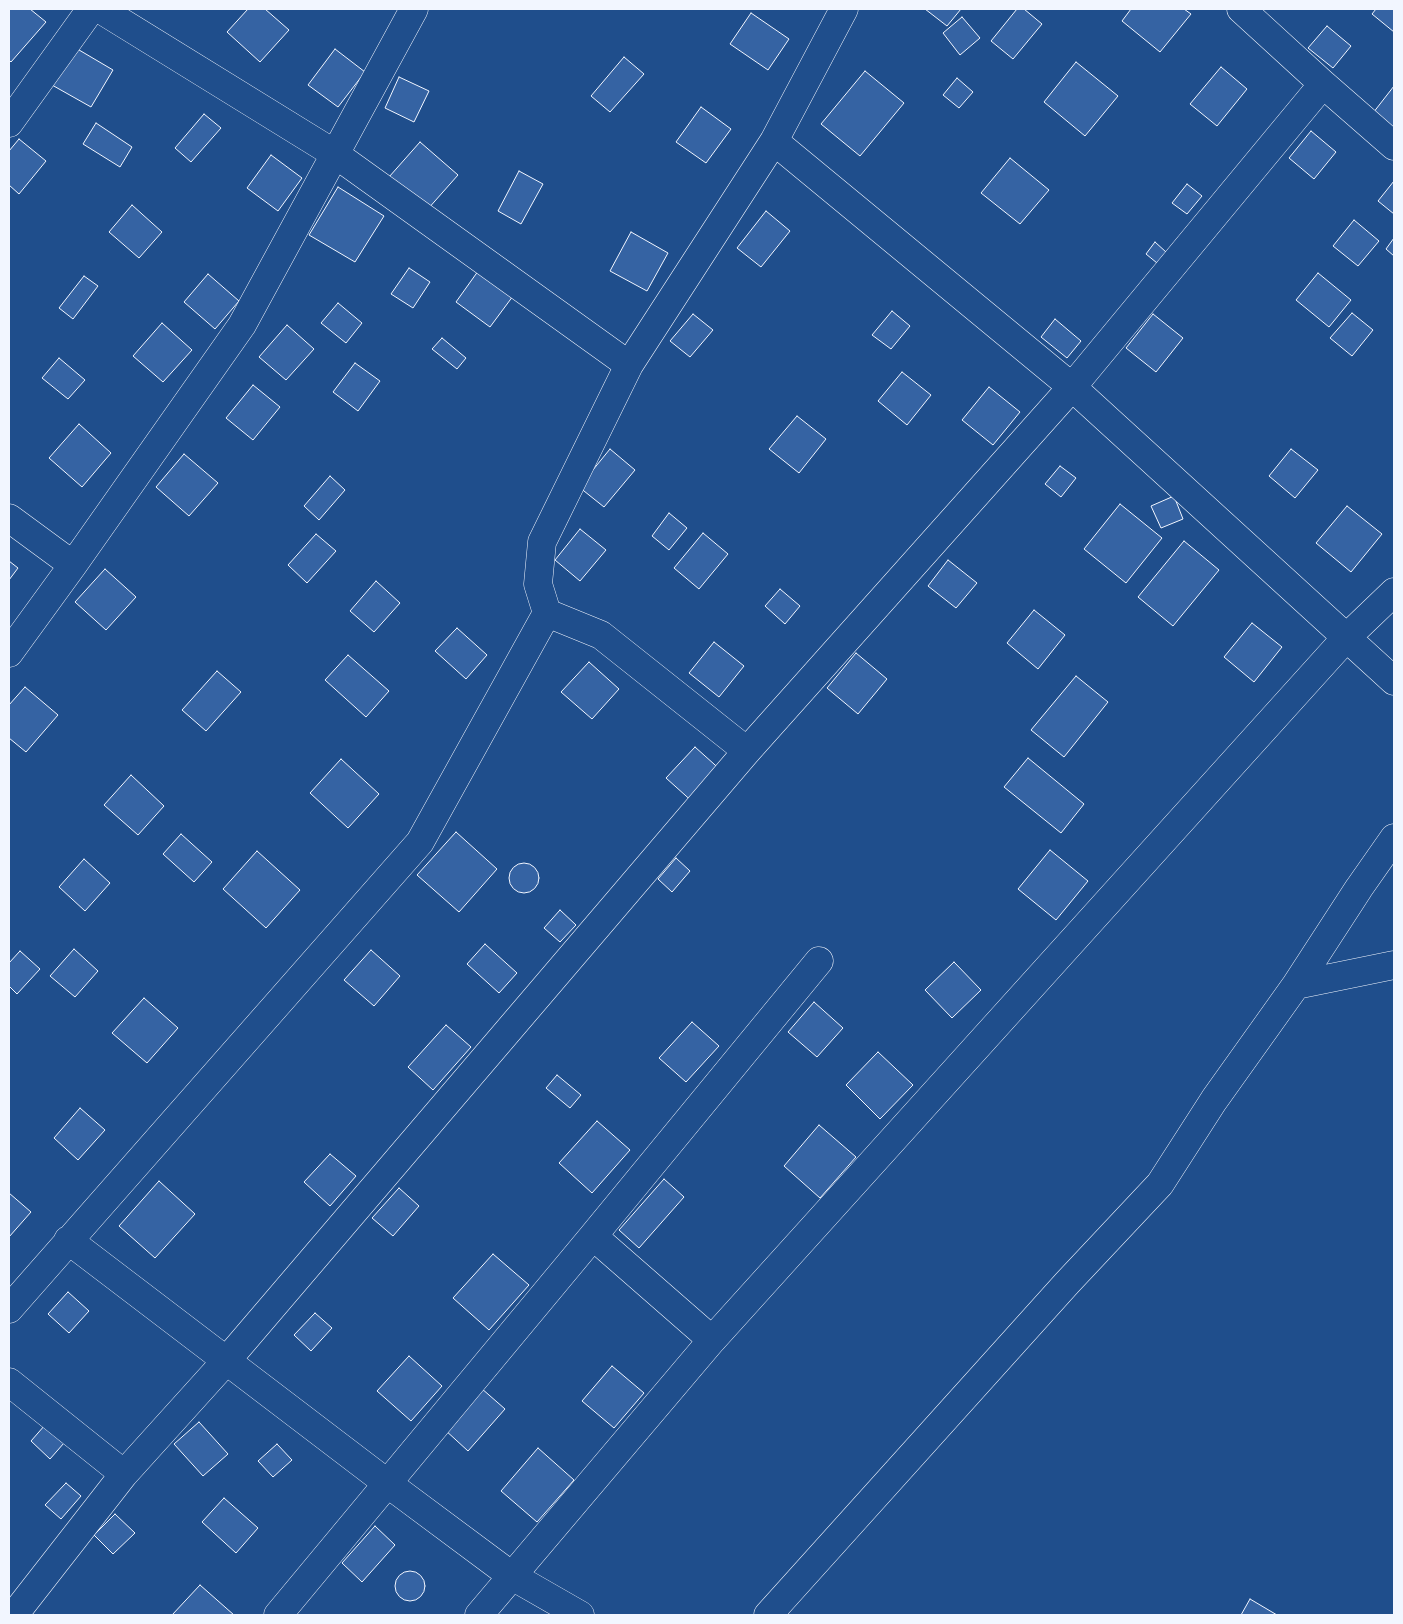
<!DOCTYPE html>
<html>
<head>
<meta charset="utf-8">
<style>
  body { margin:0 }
  #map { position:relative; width:1403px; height:1624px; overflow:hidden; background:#1f4e8c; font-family:"Archivo Narrow",sans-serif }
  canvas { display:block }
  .frame { position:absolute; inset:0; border:10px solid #f2f6ff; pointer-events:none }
</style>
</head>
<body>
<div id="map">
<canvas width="1403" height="1624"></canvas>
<div class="frame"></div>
</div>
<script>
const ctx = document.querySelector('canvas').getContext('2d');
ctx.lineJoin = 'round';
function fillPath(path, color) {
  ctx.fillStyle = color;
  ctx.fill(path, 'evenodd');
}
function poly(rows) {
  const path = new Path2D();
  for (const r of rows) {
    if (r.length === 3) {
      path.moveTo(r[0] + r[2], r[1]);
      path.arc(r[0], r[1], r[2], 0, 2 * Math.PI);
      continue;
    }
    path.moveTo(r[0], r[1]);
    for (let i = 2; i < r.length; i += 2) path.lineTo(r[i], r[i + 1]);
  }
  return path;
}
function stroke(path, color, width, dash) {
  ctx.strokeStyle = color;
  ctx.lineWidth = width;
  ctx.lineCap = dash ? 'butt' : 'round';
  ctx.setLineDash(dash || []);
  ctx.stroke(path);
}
const building = poly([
  [9,9,30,9,46,22,11,62,9,60,9,9],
  [248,9,265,9,289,30,260,62,227,32,248,9],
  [925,9,961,9,947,26,925,9],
  [1017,9,1024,9,1042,24,1013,59,991,41,1017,9],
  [1131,9,1184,9,1191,14,1160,52,1122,21,1131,9],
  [1376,9,1394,9,1394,32,1372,14,1376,9],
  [751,13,789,39,768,70,730,44,751,13],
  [962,17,980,38,960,55,943,33,962,17],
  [1327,26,1351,46,1333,68,1308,48,1327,26],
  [74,47,113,70,91,107,52,85,74,47],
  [335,49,365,72,338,107,308,85,335,49],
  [624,57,644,74,610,112,591,96,624,57],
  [1076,62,1118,96,1085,136,1044,102,1076,62],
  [1221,67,1247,89,1217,126,1190,104,1221,67],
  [865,71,904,103,860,156,821,124,865,71],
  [399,77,429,91,414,122,385,108,399,77],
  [957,78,973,92,959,108,943,95,957,78],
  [1394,86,1394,130,1373,113,1394,86],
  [701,107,731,129,706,163,676,142,701,107],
  [204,114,221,128,191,162,175,148,204,114],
  [96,123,132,147,120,167,83,144,96,123],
  [1311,131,1336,152,1314,179,1289,158,1311,131],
  [19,139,46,161,19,194,9,185,9,151,19,139],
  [420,142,458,175,427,210,389,177,420,142],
  [271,155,302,178,278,211,247,188,271,155],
  [1010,158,1049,190,1020,224,981,193,1010,158],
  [519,171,543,184,521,224,498,211,519,171],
  [1394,181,1394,214,1378,201,1394,181],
  [1187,184,1202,196,1187,214,1172,203,1187,184],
  [338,187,384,216,355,262,309,235,338,187],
  [132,205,162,232,139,258,109,232,132,205],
  [766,211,790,231,761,267,737,248,766,211],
  [1354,220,1379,241,1358,266,1333,246,1354,220],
  [631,232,668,253,647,291,610,271,631,232],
  [1394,238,1394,256,1386,249,1394,238],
  [1155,242,1166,252,1157,263,1146,254,1155,242],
  [481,267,516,292,490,327,456,302,481,267],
  [409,268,430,282,413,308,391,294,409,268],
  [1318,273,1351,300,1329,327,1296,300,1318,273],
  [208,274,239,301,215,329,184,302,208,274],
  [84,276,98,286,73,319,59,308,84,276],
  [338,303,362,323,346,343,321,323,338,303],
  [892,311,910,326,891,349,872,335,892,311],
  [1352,313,1373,330,1352,356,1330,338,1352,313],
  [693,314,713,330,690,357,670,341,693,314],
  [1153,314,1183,338,1156,372,1126,348,1153,314],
  [1055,319,1081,341,1067,358,1041,337,1055,319],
  [162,323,192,350,163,382,133,356,162,323],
  [287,325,314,349,286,380,259,357,287,325],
  [442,338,466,358,457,369,432,349,442,338],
  [59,358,85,380,68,399,42,378,59,358],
  [355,363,380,381,358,411,333,392,355,363],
  [902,372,931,395,907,425,878,401,902,372],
  [253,385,280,407,253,440,226,418,253,385],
  [989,387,1020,412,993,445,962,420,989,387],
  [797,416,826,439,799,473,769,449,797,416],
  [79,424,111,453,82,487,49,458,79,424],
  [610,449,635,470,604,507,579,487,610,449],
  [1291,449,1318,470,1295,498,1269,476,1291,449],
  [184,454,218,483,189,516,156,487,184,454],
  [1060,466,1076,478,1061,497,1045,484,1060,466],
  [330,476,345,490,319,520,304,506,330,476],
  [1174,496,1183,519,1161,528,1151,506,1174,496],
  [1120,504,1162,538,1126,583,1084,549,1120,504],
  [1347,506,1382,534,1351,572,1316,543,1347,506],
  [669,513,687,528,669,550,652,536,669,513],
  [580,529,606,550,580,581,555,560,580,529],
  [703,533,728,554,699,589,674,568,703,533],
  [316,534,336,551,307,583,288,565,316,534],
  [1184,541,1219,570,1173,626,1138,597,1184,541],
  [948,560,977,583,956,608,928,586,948,560],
  [9,561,18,568,9,580,9,561],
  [105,569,136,597,106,630,75,602,105,569],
  [376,581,400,603,374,632,350,611,376,581],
  [780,589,800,606,785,624,765,606,780,589],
  [1034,610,1065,635,1038,669,1007,643,1034,610],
  [1252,623,1282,647,1254,682,1224,657,1252,623],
  [457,628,487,655,466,679,435,651,457,628],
  [714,642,744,666,719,697,689,673,714,642],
  [856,653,887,679,858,714,827,688,856,653],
  [348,655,389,691,366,717,325,680,348,655],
  [589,662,619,689,592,719,561,692,589,662],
  [217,671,241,692,206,731,182,710,217,671],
  [1076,676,1108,702,1064,757,1031,730,1076,676],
  [25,687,58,715,26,752,9,738,9,705,25,687],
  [695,747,724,773,695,804,666,778,695,747],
  [1028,758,1084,804,1061,833,1004,787,1028,758],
  [341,759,379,794,348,828,310,793,341,759],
  [131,775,164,806,138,835,104,805,131,775],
  [456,832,497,869,459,912,417,875,456,832],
  [181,834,212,862,194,882,163,854,181,834],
  [1050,850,1088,881,1056,920,1018,889,1050,850],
  [257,851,300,890,266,928,223,889,257,851],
  [676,858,690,871,672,892,658,879,676,858],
  [84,859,110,883,85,911,59,887,84,859],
  [524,878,15],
  [560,910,576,925,560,942,544,928,560,910],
  [485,944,517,973,499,993,467,964,485,944],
  [74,949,98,971,75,997,50,976,74,949],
  [371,950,400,976,374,1006,344,980,371,950],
  [20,951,40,969,17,994,9,986,9,963,20,951],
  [954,962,981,990,952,1018,925,990,954,962],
  [144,998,178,1028,147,1063,112,1033,144,998],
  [814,1002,843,1028,817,1057,788,1032,814,1002],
  [692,1022,719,1046,686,1082,659,1058,692,1022],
  [446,1025,471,1047,433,1090,408,1067,446,1025],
  [878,1052,913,1085,880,1119,846,1085,878,1052],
  [557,1075,581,1095,570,1108,546,1088,557,1075],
  [80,1108,105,1130,78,1160,54,1138,80,1108],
  [597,1121,630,1150,592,1193,559,1163,597,1121],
  [819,1125,856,1157,820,1198,784,1166,819,1125],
  [330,1154,356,1176,330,1206,304,1182,330,1154],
  [664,1179,684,1197,639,1248,619,1230,664,1179],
  [159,1181,195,1214,155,1258,119,1226,159,1181],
  [399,1188,419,1206,393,1236,372,1218,399,1188],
  [9,1193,31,1212,9,1237,9,1193],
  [493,1254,529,1285,489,1330,453,1298,493,1254],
  [68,1292,89,1311,69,1333,48,1314,68,1292],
  [315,1313,332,1328,311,1351,294,1335,315,1313],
  [409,1356,442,1386,411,1421,377,1391,409,1356],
  [612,1366,644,1393,614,1428,582,1401,612,1366],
  [481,1388,505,1409,468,1451,444,1429,481,1388],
  [199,1422,228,1454,203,1476,174,1444,199,1422],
  [45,1425,64,1443,50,1459,31,1441,45,1425],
  [277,1444,292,1460,273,1477,258,1461,277,1444],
  [538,1448,574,1480,537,1522,501,1491,538,1448],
  [66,1483,81,1496,61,1519,45,1505,66,1483],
  [224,1498,258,1528,236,1553,202,1522,224,1498],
  [115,1514,135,1533,113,1554,94,1535,115,1514],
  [375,1526,395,1545,362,1582,342,1563,375,1526],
  [410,1586,15],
  [200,1585,234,1615,172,1615,200,1585],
  [1250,1599,1277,1615,1241,1615,1250,1599]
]);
const minor = poly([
  [100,9,335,154,629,365],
  [1241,9,1323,84,1394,146],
  [9,123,91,9],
  [774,141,1072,387,1394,681],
  [9,518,73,565],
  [547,613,601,635,747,751],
  [9,653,73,565,242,325,414,9],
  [1296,985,1394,965],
  [593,1236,712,1340],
  [68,1240,387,1483,512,1576,580,1615],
  [9,1309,420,842,547,613,538,584,542,542,629,365,774,141,844,9],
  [9,1382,124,1474],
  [14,1615,124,1474,227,1360,747,751,1072,387,1323,84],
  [278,1615,593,1236,819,961],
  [479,1615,712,1340,1346,638,1394,592],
  [768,1615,1067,1283,1160,1184,1214,1100,1296,985,1359,888,1394,838]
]);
fillPath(building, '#3563a3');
stroke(building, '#f2f6ff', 1);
stroke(minor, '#f2f6ff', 29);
stroke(minor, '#1f4e8c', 28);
</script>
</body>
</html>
